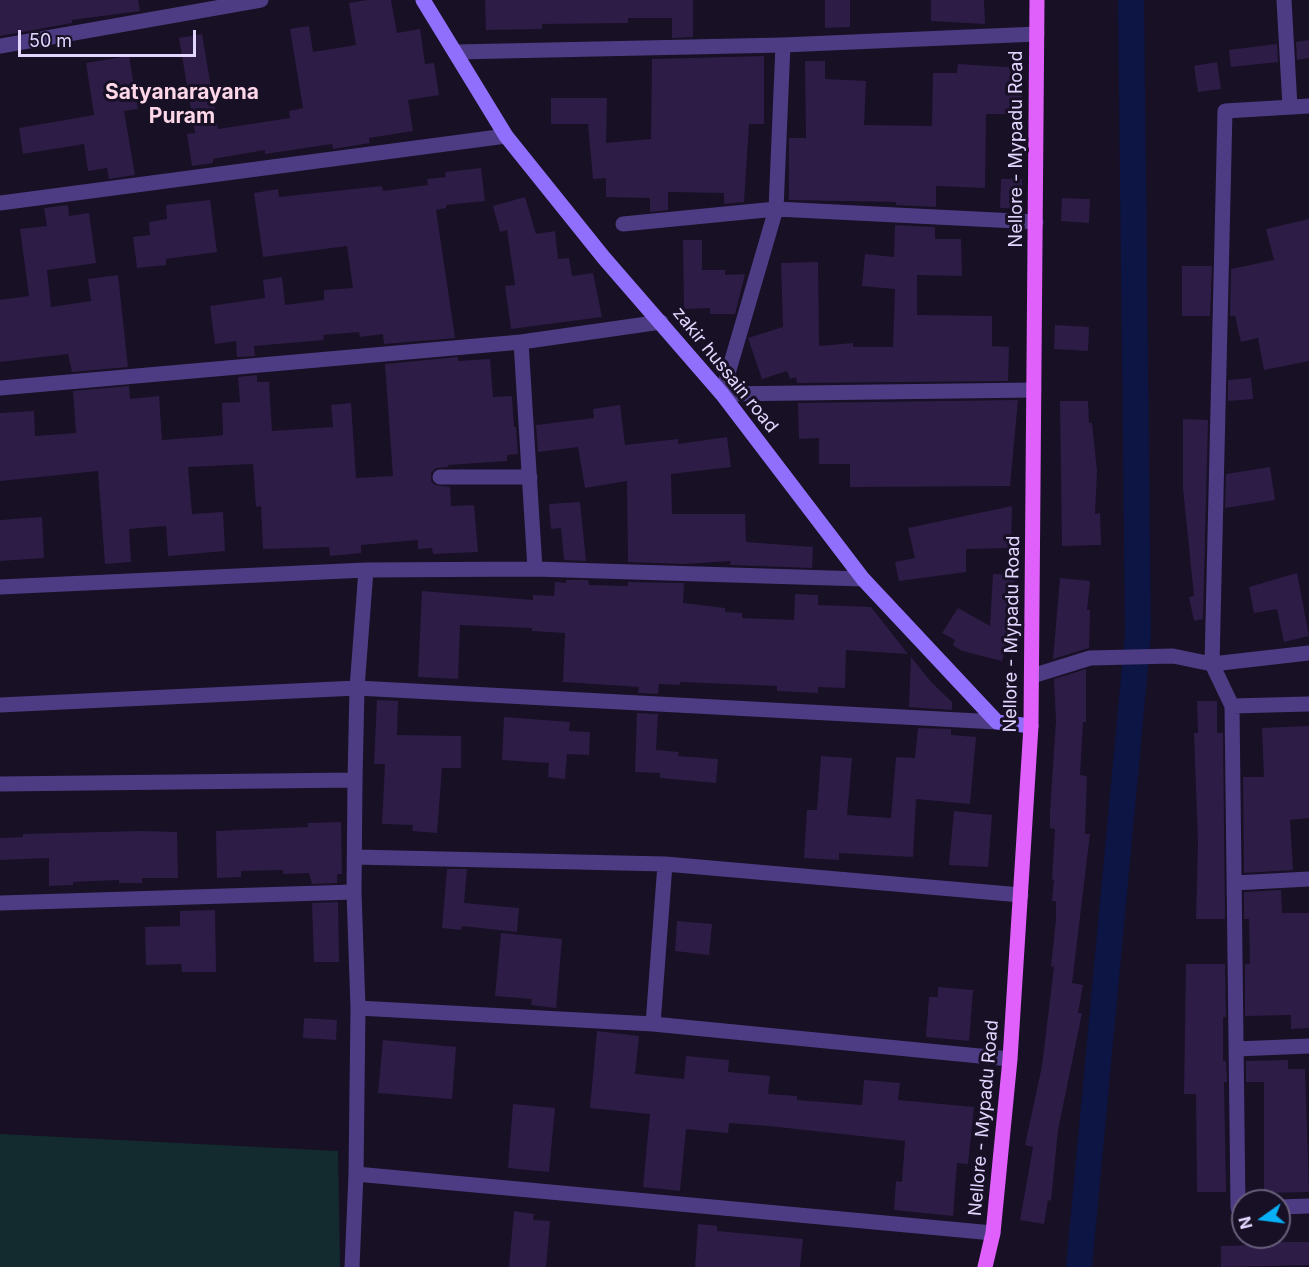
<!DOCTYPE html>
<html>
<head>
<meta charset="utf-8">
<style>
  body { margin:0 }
  #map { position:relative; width:1309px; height:1267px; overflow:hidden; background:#181025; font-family:Inter,sans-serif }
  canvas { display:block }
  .north { position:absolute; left:1231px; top:1189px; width:60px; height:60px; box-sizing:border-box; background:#181025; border:2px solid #695f7c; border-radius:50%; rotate:256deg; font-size:16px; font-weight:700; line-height:24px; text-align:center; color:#e2d5fe }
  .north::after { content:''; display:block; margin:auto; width:21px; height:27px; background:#07b0f8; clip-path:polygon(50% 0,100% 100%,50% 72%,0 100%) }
  .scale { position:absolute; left:18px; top:30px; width:178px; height:27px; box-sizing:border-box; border:3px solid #e2d5fe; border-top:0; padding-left:8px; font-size:18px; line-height:21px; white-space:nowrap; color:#e2d5fe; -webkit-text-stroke:4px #181025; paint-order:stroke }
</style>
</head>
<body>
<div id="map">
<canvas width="1309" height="1267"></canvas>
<div class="north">N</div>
<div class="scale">50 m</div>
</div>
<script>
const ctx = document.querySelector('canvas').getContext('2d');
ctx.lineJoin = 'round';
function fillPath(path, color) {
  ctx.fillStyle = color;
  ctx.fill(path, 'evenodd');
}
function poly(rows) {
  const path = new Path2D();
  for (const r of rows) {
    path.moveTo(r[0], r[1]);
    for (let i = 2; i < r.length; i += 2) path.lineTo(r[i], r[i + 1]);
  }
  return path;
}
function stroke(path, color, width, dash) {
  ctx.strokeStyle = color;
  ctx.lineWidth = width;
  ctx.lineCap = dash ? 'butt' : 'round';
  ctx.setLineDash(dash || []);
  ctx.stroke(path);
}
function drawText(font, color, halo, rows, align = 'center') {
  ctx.font = font + ' Inter,sans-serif';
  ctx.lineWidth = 6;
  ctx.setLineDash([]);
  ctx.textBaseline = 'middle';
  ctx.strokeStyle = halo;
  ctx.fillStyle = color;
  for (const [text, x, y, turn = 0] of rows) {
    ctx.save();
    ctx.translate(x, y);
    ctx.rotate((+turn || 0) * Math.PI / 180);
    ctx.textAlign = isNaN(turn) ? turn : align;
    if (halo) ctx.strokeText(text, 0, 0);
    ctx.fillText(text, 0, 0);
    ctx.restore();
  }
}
const green = poly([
  [0,1134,338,1151,340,1267,0,1267]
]);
const canal = poly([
  [1079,1267,1138,635,1131,0]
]);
const building = poly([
  [0,0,138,0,140,11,72,20,72,23,0,36],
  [367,0,391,0,397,33,420,29,425,64,434,63,439,95,408,100,413,131,369,138,370,143,333,149,332,144,265,154,265,150,213,159,213,163,192,166,187,134,195,133,179,38,202,34,218,129,290,118,289,111,303,108,290,29,309,26,313,52,356,45,349,3],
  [485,0,693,0,693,37,672,38,672,18,628,18,628,23,542,24,542,29,486,30],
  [825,0,850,0,850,27,825,28],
  [931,0,984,0,985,24,931,21],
  [1309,40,1309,58,1297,60,1296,42],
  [1277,44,1278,62,1231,67,1229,50],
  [129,56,138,109,124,111,135,175,109,179,107,168,88,171,84,144,23,154,19,128,94,115,86,63],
  [764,56,764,124,749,124,744,202,724,204,724,193,668,192,668,210,650,212,650,198,606,197,606,178,593,179,588,124,551,124,551,98,607,98,606,143,651,139,652,59],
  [805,61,825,61,825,79,866,81,864,125,932,126,933,73,957,73,958,64,1023,68,1021,114,986,114,985,188,936,186,936,207,896,205,896,202,789,200,789,138,806,138],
  [1217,62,1221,89,1198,92,1194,66],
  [481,168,485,201,446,205,446,208,436,210,455,338,384,344,383,334,360,337,359,332,323,335,324,340,254,346,255,356,237,357,236,341,215,344,210,306,265,298,263,280,282,277,285,305,324,300,324,290,353,288,347,246,263,257,254,193,278,189,279,197,382,186,383,191,428,185,427,179,446,177,445,172],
  [1001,179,1022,179,1022,208,1000,208],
  [525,197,536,234,555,231,558,259,569,258,572,276,593,273,602,317,511,329,505,286,515,285,507,230,500,232,493,206],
  [1062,198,1090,199,1089,223,1061,221],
  [210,200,217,252,166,259,166,265,137,268,133,237,150,235,149,222,167,219,166,205],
  [68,205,69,216,89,213,96,263,47,270,51,307,91,301,88,279,118,275,128,367,72,372,68,354,0,362,0,300,29,296,20,229,47,226,44,208],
  [1309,219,1309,361,1264,370,1258,338,1241,342,1235,316,1230,316,1231,269,1274,260,1266,229],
  [895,225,935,227,935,239,961,239,962,276,917,275,917,315,992,316,992,346,1009,347,1008,381,797,383,796,377,790,379,787,371,762,379,748,338,783,327,781,263,818,262,819,346,853,343,853,347,893,347,895,289,862,286,865,254,894,257],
  [683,240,702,240,702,270,725,270,725,275,745,274,735,314,710,314,710,308,684,309],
  [1182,266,1212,266,1210,316,1182,316],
  [1055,325,1089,327,1088,351,1054,349],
  [458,357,458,361,490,359,493,397,512,396,514,427,516,427,518,454,507,455,507,461,448,465,449,467,436,468,431,473,431,481,435,485,450,487,451,506,474,505,478,552,433,554,432,548,418,549,418,540,361,545,361,553,330,556,329,547,263,549,261,506,256,507,253,464,188,467,192,514,223,512,225,551,168,556,166,526,129,529,131,562,105,564,98,471,0,481,0,413,34,411,35,436,76,433,73,391,129,386,130,399,159,396,162,440,216,436,223,435,222,403,240,402,238,377,257,375,257,382,269,382,272,431,333,427,331,405,351,403,356,478,393,476,385,364],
  [1251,378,1253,399,1228,401,1228,380],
  [1018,400,1010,486,850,487,850,464,819,464,819,438,799,439,798,403],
  [1060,401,1088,401,1089,423,1092,423,1097,471,1095,514,1100,513,1101,545,1062,546],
  [620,405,625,445,678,439,678,444,727,437,731,467,671,474,672,514,745,514,746,542,813,547,812,568,730,565,731,561,685,564,628,562,627,481,585,488,578,447,538,452,536,425,594,418,593,409],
  [1183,419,1208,420,1203,619,1194,621,1189,597,1194,596,1183,488],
  [1270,467,1275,500,1225,508,1226,474],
  [580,502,586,561,564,560,561,528,551,529,549,504],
  [1012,506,1011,548,966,549,966,572,899,581,895,562,915,558,908,528],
  [42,517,44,558,0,561,0,520],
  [1297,573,1309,636,1284,642,1277,609,1254,613,1249,587],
  [993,574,1015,575,1011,626,1002,661,962,651,953,645,955,640,942,633,958,608,990,626],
  [1060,578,1090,581,1087,610,1090,610,1089,648,1053,659],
  [566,580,588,580,589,585,628,586,628,582,684,583,683,603,725,608,725,612,742,613,742,618,794,620,795,594,818,595,818,605,871,607,908,654,846,650,845,688,818,687,818,693,777,691,777,686,680,682,680,685,659,684,658,694,638,693,639,687,563,682,565,633,532,631,532,628,460,625,458,679,418,677,422,591,533,600,533,595,554,596,555,582,566,583],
  [911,657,931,682,952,702,952,710,909,707],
  [1086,669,1086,722,1083,722,1080,775,1087,776,1085,834,1090,834,1072,983,1083,985,1078,1013,1082,1013,1058,1130,1051,1201,1048,1200,1044,1224,1020,1220,1033,1147,1025,1145,1042,1066,1054,967,1051,966,1056,920,1056,901,1052,901,1054,880,1052,879,1055,829,1050,828,1050,812,1056,721,1054,679],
  [377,700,398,701,397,735,461,736,461,768,442,768,437,833,412,831,413,825,382,824,385,764,374,764],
  [1197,701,1217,701,1217,733,1223,733,1225,919,1196,919,1198,843,1194,733,1198,733],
  [637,713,658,714,656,750,679,752,678,756,718,759,716,783,660,778,660,773,635,772],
  [504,717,570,722,569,731,590,732,589,755,567,754,565,779,548,777,549,763,502,760],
  [1309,726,1309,818,1290,820,1293,870,1244,873,1243,777,1264,777,1262,728],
  [918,728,951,729,951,735,976,737,970,804,916,799,913,857,839,853,839,860,804,858,807,810,817,810,821,756,852,758,847,815,891,818,896,757,915,758],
  [954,811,992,815,988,867,949,865],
  [341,822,342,874,337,874,337,883,312,884,309,873,283,874,283,870,241,871,241,877,217,878,216,831,308,827,308,823],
  [141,831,177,832,178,878,142,878,142,883,119,883,119,880,73,882,73,885,49,886,49,858,0,860,0,838,23,837,23,834],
  [447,869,467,869,464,903,519,908,517,932,462,926,461,930,442,928],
  [1281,890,1282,913,1309,913,1309,1028,1291,1029,1291,1015,1245,1016,1245,964,1250,964,1249,919,1244,919,1244,892],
  [338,902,339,962,314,962,312,903],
  [215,910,216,972,182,972,181,964,146,965,145,927,180,926,180,911],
  [677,921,712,924,709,955,675,951],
  [501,933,562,939,556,1008,531,1005,532,999,495,996],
  [1186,964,1225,964,1226,1017,1223,1017,1223,1061,1226,1061,1227,1082,1224,1082,1226,1192,1197,1192,1196,1094,1184,1094],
  [938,987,973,990,969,1041,926,1037,929,997,938,997],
  [304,1018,337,1020,336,1040,303,1038],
  [597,1031,639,1036,635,1074,684,1079,686,1056,729,1060,728,1072,770,1076,768,1094,797,1096,797,1100,862,1105,864,1080,900,1083,898,1100,974,1107,968,1164,957,1163,953,1216,894,1210,896,1181,902,1182,905,1141,769,1126,729,1123,728,1133,686,1129,680,1191,643,1187,650,1114,590,1108],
  [383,1040,456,1047,452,1099,378,1093],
  [1288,1060,1288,1069,1305,1069,1309,1192,1264,1193,1264,1082,1246,1082,1246,1061],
  [513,1104,555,1108,549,1172,508,1168],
  [514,1211,534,1214,533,1220,550,1221,546,1267,509,1267],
  [698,1224,717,1226,717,1231,803,1239,800,1267,695,1267],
  [1259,1237,1278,1237,1278,1242,1309,1242,1309,1265,1221,1267,1221,1246,1259,1245]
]);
const street = poly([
  [1284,0,1290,107],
  [783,45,776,209,722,394,1034,390],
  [0,46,261,0],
  [456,52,783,45,1037,34],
  [1309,106,1225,111,1212,664,1309,653],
  [0,203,506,136],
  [623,224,776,209,1036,222],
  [521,342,535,569],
  [0,388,521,342,661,322],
  [440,477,530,477],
  [366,570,357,688,355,780,354,892,358,1008,356,1174,993,1233],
  [0,587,366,570,535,569,863,579],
  [1032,676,1090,658,1173,656,1212,664,1232,706,1238,1208,1243,1208],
  [0,705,357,688,997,722],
  [1232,706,1309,704],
  [0,784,355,780],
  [355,857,665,864,1021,895],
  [1234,883,1309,879],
  [0,903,354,892],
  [358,1008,653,1024,1010,1059],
  [653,1024,665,864],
  [1236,1049,1309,1046],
  [1279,1207,1309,1206],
  [352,1267,356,1174]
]);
const secondary = poly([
  [423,0,506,136,604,258,722,394,863,579,997,722,1031,726]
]);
const primary = poly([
  [985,1267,993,1233,1010,1059,1031,726,1037,0]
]);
const streetNames = [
  ["Nellore - Mypadu Road",1017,149,-90],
  ["zakir hussain road",725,370,51],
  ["Nellore - Mypadu Road",1012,634,-89],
  ["Nellore - Mypadu Road",984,1118,-85]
];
const quarterNames = [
  ["Satyanarayana",182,93],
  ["Puram",182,117]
];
fillPath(green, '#132b2f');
stroke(canal, '#0c1543', 26);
fillPath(building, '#2d1c46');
stroke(street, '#4d3c83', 15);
stroke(secondary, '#8f6ffb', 15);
stroke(primary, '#df60fb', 15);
drawText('18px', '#e2d5fe', '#181025', streetNames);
drawText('bold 21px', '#fed7e8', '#181025', quarterNames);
</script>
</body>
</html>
